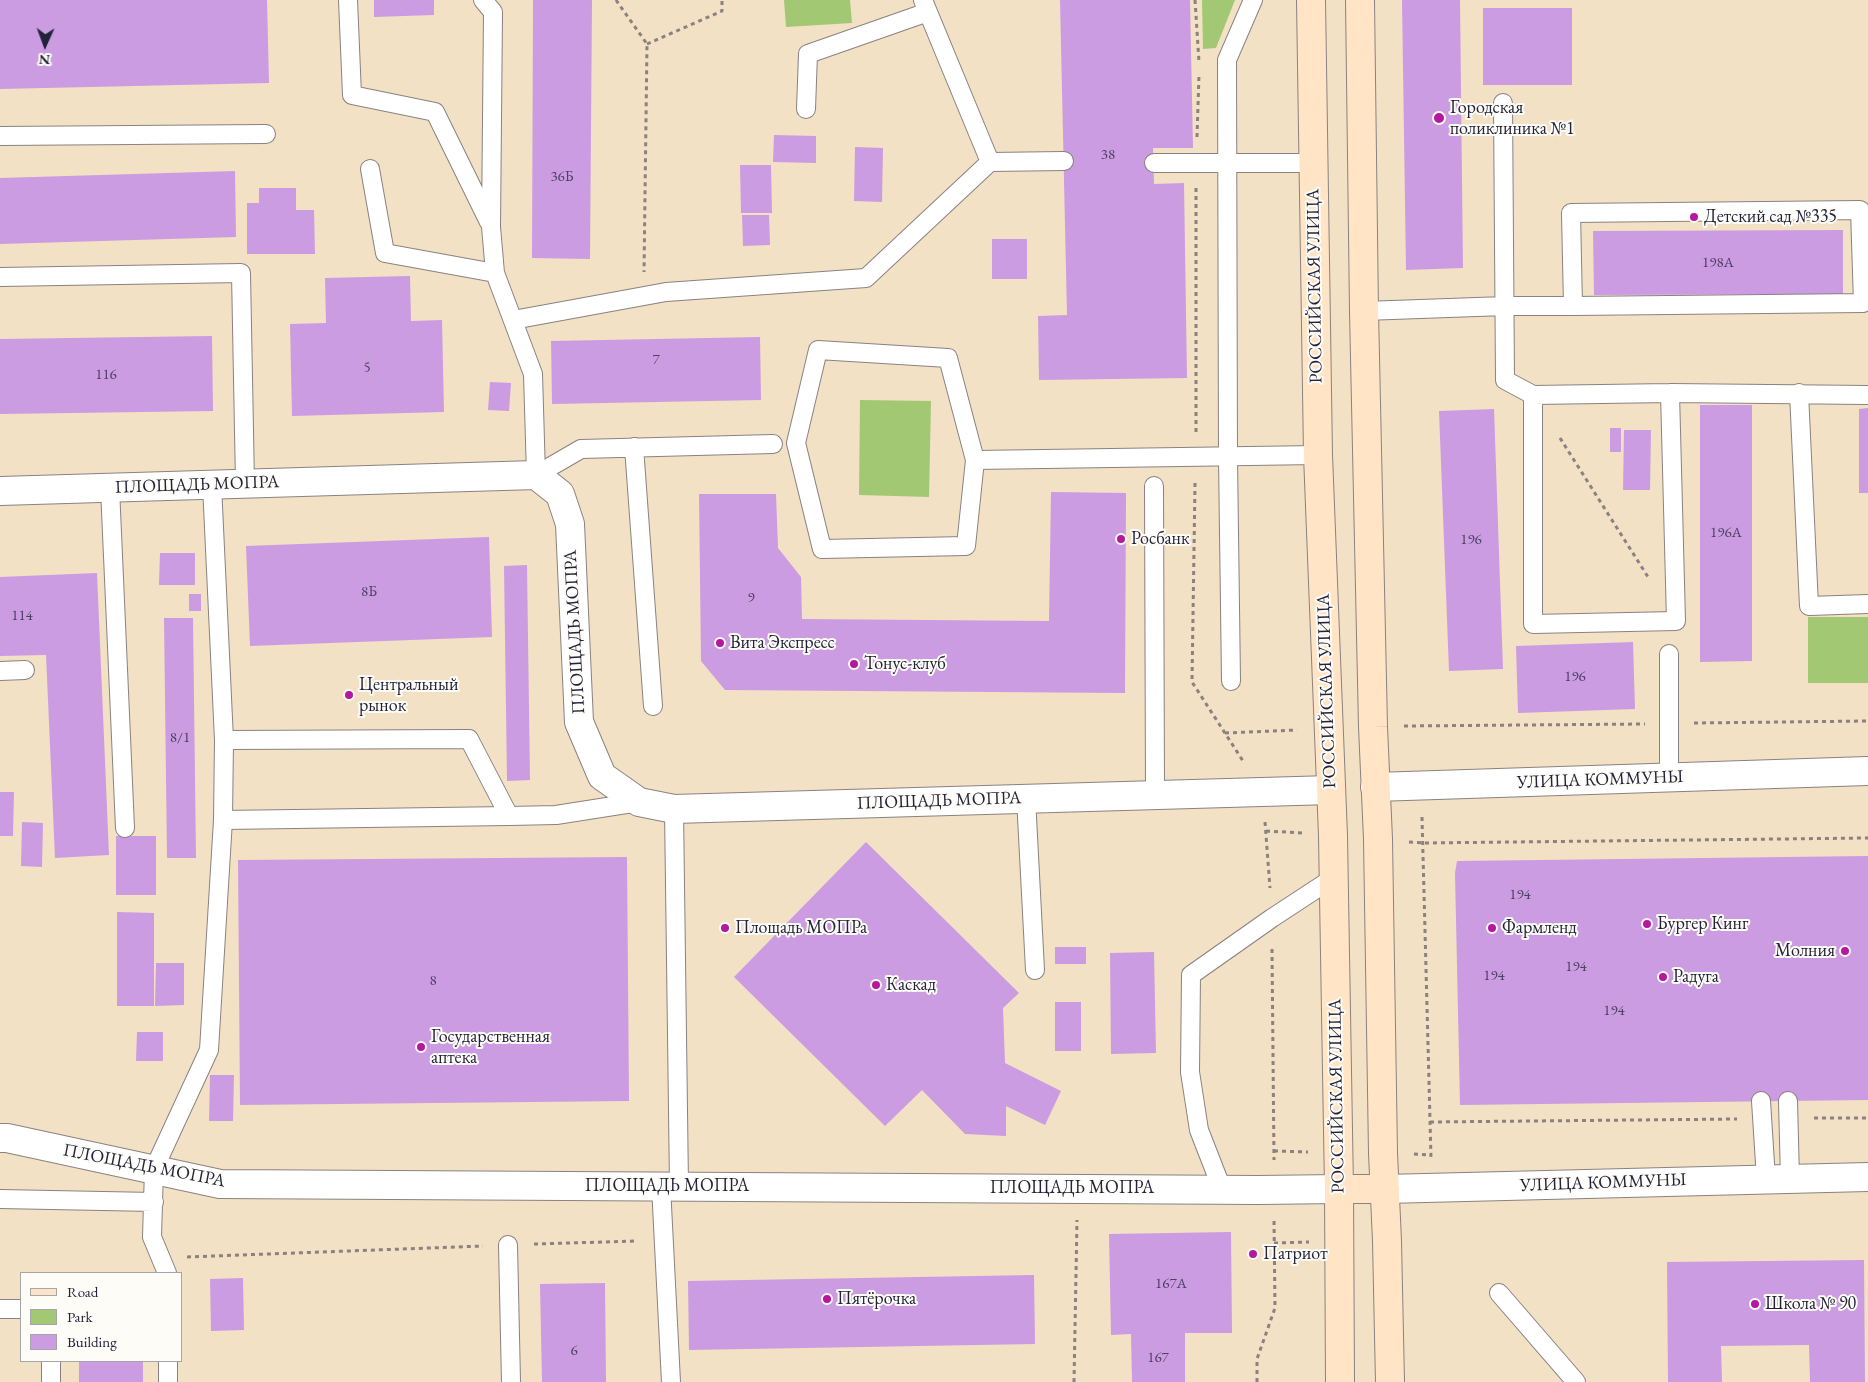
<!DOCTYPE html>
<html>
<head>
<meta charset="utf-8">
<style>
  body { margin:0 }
  #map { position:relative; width:1868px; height:1382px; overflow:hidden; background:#f2e1c5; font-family:"EB Garamond",serif }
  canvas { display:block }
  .legend { position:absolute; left:20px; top:1272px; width:162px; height:90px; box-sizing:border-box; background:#fdfcf7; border:1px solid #a5a5ac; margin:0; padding:6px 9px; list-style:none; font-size:15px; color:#22223b }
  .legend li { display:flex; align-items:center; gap:10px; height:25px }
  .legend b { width:25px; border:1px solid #a5a5ac }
  .north { position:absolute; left:20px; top:20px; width:50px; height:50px; -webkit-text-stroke:4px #fdfcf7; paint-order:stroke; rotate:182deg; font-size:14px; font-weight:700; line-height:20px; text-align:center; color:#22223b }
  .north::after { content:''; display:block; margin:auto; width:18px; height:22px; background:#22223b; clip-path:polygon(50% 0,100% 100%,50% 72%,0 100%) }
</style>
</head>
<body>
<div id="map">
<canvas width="1868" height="1382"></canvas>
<ul class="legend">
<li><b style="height:6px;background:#ffe4c6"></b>Road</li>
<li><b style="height:14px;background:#a3c873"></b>Park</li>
<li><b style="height:14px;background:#cb9ce1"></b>Building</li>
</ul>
<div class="north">N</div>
</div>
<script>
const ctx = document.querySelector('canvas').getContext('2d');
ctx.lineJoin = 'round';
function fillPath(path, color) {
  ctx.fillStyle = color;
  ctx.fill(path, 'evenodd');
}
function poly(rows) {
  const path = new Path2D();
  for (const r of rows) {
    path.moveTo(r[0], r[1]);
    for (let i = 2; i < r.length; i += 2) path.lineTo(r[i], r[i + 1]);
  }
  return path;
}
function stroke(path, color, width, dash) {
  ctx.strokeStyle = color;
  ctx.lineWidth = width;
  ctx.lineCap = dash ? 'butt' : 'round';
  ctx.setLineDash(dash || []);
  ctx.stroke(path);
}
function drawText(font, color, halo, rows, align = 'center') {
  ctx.font = font + ' "EB Garamond",serif';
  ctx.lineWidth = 4;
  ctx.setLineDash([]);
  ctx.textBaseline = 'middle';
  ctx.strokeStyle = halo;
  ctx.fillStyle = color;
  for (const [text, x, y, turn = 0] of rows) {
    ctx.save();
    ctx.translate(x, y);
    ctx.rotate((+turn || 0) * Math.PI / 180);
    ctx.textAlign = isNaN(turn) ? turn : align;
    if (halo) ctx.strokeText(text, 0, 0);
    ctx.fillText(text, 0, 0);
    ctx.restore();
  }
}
const green = poly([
  [784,0,850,0,852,23,786,27],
  [1202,0,1235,0,1216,48,1203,49],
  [860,400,931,401,929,497,859,495],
  [1808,617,1868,617,1868,683,1808,683]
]);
const building = poly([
  [0,0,267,0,269,83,0,89],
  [374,0,434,0,434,15,374,17],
  [533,0,592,0,590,259,532,258],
  [1060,0,1190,0,1193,148,1153,148,1154,184,1184,183,1187,378,1039,380,1038,316,1067,315],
  [1402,0,1460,0,1463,268,1406,270],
  [1483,8,1572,8,1572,85,1483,85],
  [774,135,816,136,816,163,773,162],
  [855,147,883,148,882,202,854,201],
  [740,165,771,165,772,213,741,213],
  [235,171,236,237,0,244,0,178],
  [259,188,296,188,296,210,314,210,315,254,247,254,247,203,259,203],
  [742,215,769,215,770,245,743,246],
  [1843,230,1843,294,1594,295,1593,231],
  [992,239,1027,239,1027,279,992,279],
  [410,276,411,321,442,320,444,412,292,416,290,324,326,323,325,278],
  [212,336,213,411,0,414,0,339],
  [760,337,761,400,552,404,551,341],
  [490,382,511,383,509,411,488,410],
  [1700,405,1752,405,1752,661,1700,662],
  [1868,408,1868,493,1859,493,1859,409],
  [1494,409,1503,669,1449,671,1439,411],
  [1610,428,1621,428,1621,452,1610,452],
  [1624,430,1651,430,1650,490,1623,490],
  [1051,492,1126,493,1125,693,725,690,701,661,699,494,776,494,778,548,801,577,802,619,1049,621],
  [489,537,492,637,250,646,246,546],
  [160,553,195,553,195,585,159,585],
  [527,565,530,780,507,781,504,566],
  [97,573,109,855,55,858,46,655,0,656,0,577],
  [189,594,201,594,201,611,189,611],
  [164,618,193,618,196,858,167,858],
  [1633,642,1635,709,1518,713,1516,646],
  [0,792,14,792,13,836,0,836],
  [22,822,43,823,42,867,21,866],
  [116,836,156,836,156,895,116,895],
  [866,842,1019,993,1003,1008,1005,1063,1061,1091,1045,1125,1006,1106,1006,1136,965,1134,922,1090,885,1126,734,977],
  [1868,856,1868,1100,1460,1105,1455,873,1457,861],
  [627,857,629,1101,240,1105,238,860],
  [117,912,154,913,154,1006,117,1006],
  [1055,947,1086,947,1086,964,1055,964],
  [1154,952,1156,1053,1111,1054,1110,953],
  [156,963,184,963,184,1005,155,1006],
  [1055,1002,1081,1002,1081,1051,1055,1051],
  [137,1032,163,1032,163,1061,136,1061],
  [210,1075,234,1075,233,1121,209,1121],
  [1231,1232,1232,1333,1185,1333,1185,1382,1132,1382,1131,1334,1111,1335,1109,1234],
  [1864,1260,1865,1382,1810,1382,1809,1345,1721,1346,1722,1382,1668,1382,1667,1262],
  [1034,1275,1035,1344,689,1350,688,1281],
  [243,1278,244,1330,211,1331,210,1279],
  [605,1283,606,1382,542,1382,540,1284],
  [79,1361,143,1361,143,1382,79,1382]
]);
const path = poly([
  [616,0,647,44,644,272],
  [1195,0,1199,62],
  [647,44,722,11,722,0],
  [1197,137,1199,75],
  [1196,432,1196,188],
  [1560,438,1648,577],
  [1195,483,1192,682,1243,761],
  [1694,723,1868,721],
  [1404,726,1645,724],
  [1225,733,1297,730],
  [1422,817,1431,1158],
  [1265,822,1270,888],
  [1266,831,1303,833],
  [1409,842,1423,843,1868,838],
  [1272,949,1274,1160],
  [1814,1118,1868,1118],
  [1430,1122,1737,1119],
  [1274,1151,1308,1152],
  [1414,1154,1431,1155],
  [1274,1243,1309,1242],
  [534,1244,638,1241],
  [187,1257,483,1246],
  [1074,1382,1077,1220],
  [1257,1382,1257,1359,1275,1308,1274,1219]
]);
const service = poly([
  [348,0,352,95,435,112,489,222],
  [483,0,493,12,491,227,495,273,533,374,536,475,581,449,773,444],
  [923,0,990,162],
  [1503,103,1505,380,1533,395,1670,393,1868,395],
  [806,109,808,54,928,12],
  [0,136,266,134],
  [1154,163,1312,163],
  [370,169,385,253,495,273],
  [0,277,241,273,245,484],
  [1364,311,1505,306,1573,306,1863,303,1860,210,1571,213,1573,306],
  [513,320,666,292,866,278,990,162,1064,161],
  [1799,393,1809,606,1868,604],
  [1533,395,1533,624,1676,621,1670,393],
  [634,447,653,706],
  [975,460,966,546,822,549,796,443,818,350,948,358,975,460,1318,455],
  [212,485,224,740],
  [1154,486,1155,794],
  [110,488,125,828],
  [0,671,25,670],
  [1231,681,1228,458,1227,60,1253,0],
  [1669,777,1669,654],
  [1026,798,1035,970],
  [674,809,679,1186],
  [509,816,469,739,224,740,223,820,509,816,556,815,639,802],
  [1761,1101,1766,1179],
  [1788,1101,1790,1179],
  [661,1186,671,1382],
  [1222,1189,1199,1130,1190,1072,1191,975,1272,918,1333,878],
  [0,1199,154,1202],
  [508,1245,511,1382],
  [167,1273,152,1237,154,1169,209,1050,223,820],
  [1499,1293,1576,1382],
  [0,1309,21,1309],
  [51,1361,51,1382],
  [168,1361,168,1382]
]);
const minor = poly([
  [0,491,536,475,560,494,570,524,579,722,602,776,639,802,674,809,1331,790],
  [1375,787,1868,771],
  [0,1138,7,1138,220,1184,1258,1190,1339,1189],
  [1385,1189,1868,1177]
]);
const secondary = poly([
  [1311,0,1318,455,1333,836,1339,1189,1340,1382],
  [1360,0,1364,311,1373,727,1378,839,1383,1153,1387,1241,1390,1382],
  [1339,1189,1385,1189]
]);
const markers = [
  [1439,118,6,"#b5179e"],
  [1694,217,5,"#b5179e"],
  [1121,539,5,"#b5179e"],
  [720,643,5,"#b5179e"],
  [854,664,5,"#b5179e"],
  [349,695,5,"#b5179e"],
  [1647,924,5,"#b5179e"],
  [725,928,5,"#b5179e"],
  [1492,928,5,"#b5179e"],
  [1845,951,5,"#b5179e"],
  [1663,977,5,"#b5179e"],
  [876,985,5,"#b5179e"],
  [421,1047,5,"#b5179e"],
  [1253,1254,5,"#b5179e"],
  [827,1299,5,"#b5179e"],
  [1755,1304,5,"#b5179e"]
];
const numberNames = [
  ["38",1108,155],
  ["36Б",562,177],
  ["198А",1718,263],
  ["7",656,360],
  ["5",367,368],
  ["116",106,375],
  ["196А",1726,533],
  ["196",1471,540],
  ["8Б",369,592],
  ["9",751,598],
  ["114",22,616],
  ["196",1575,677],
  ["8/1",180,738],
  ["194",1520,895],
  ["194",1576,967],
  ["194",1494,976],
  ["8",433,981],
  ["194",1614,1011],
  ["167А",1171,1284],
  ["6",574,1351],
  ["167",1158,1358]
];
const poiNames = [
  ["Городская",1450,108],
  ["поликлиника №1",1450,129],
  ["Детский сад №335",1704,217],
  ["Росбанк",1131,539],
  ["Вита Экспресс",730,643],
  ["Тонус-клуб",864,664],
  ["Центральный",359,685],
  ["рынок",359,706],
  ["Бургер Кинг",1657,924],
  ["Площадь МОПРа",735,928],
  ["Фармленд",1502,928],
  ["Молния",1835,951,"right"],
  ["Радуга",1673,977],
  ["Каскад",886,985],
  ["Государственная",431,1037],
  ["аптека",431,1058],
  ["Патриот",1263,1254],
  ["Пятёрочка",837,1299],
  ["Школа № 90",1765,1304]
];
const streetNames = [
  ["РОССИЙСКАЯ УЛИЦА",1315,286,-91],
  ["ПЛОЩАДЬ МОПРА",197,485,-2],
  ["ПЛОЩАДЬ МОПРА",575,632,-93],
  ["РОССИЙСКАЯ УЛИЦА",1327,691,-92],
  ["УЛИЦА КОММУНЫ",1600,780,-2],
  ["ПЛОЩАДЬ МОПРА",939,801,-2],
  ["РОССИЙСКАЯ УЛИЦА",1337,1096,-91],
  ["ПЛОЩАДЬ МОПРА",144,1166,11],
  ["УЛИЦА КОММУНЫ",1603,1183,-2],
  ["ПЛОЩАДЬ МОПРА",667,1186],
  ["ПЛОЩАДЬ МОПРА",1072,1188]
];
fillPath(green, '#a3c873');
fillPath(building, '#cb9ce1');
stroke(service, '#8a8280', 20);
stroke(minor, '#8a8280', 30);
stroke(secondary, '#8a8280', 30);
stroke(path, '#8a8280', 3, [4, 4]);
stroke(service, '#fff', 18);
stroke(minor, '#fff', 28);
stroke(secondary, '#ffe4c6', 28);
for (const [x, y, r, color] of markers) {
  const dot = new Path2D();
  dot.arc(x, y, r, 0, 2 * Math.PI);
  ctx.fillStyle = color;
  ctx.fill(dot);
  stroke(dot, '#fdfcf7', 2);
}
drawText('15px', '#4c4064', null, numberNames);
drawText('18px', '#22223b', '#fdfcf7', poiNames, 'left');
drawText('18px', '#22223b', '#fdfcf7', streetNames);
</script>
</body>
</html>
